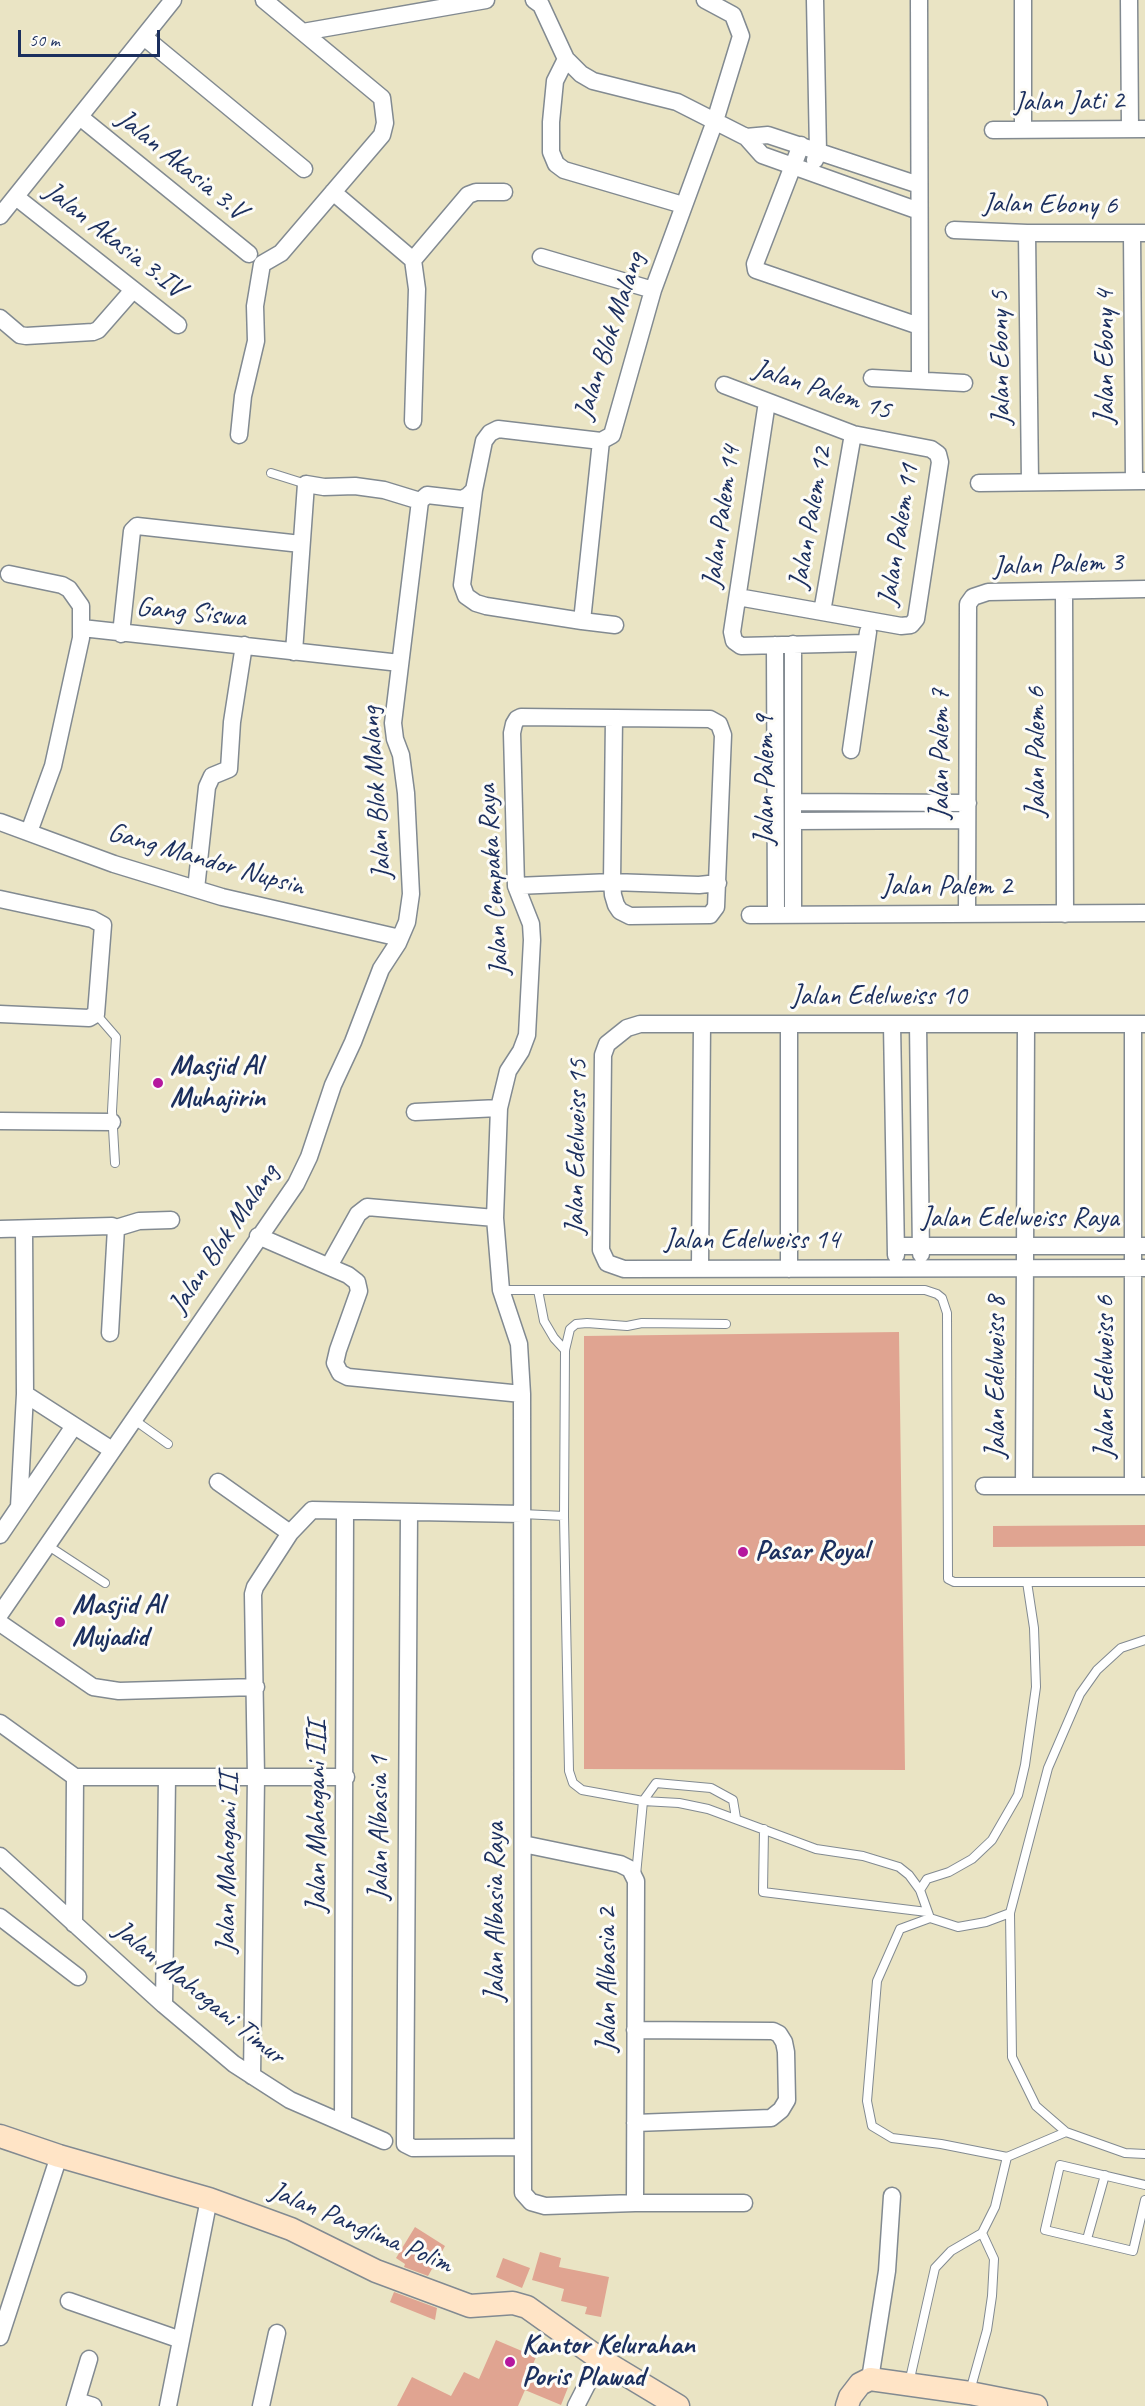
<!DOCTYPE html>
<html>
<head>
<meta charset="utf-8">
<style>
  body { margin:0 }
  #map { position:relative; width:1145px; height:2406px; overflow:hidden; background:#eae4c4; font-family:Caveat,sans-serif }
  canvas { display:block }
  .scale { position:absolute; left:18px; top:30px; width:142px; height:27px; box-sizing:border-box; border:3px solid #1b2f5e; border-top:0; padding-left:8px; font-size:18px; line-height:21px; white-space:nowrap; color:#1b2f5e; -webkit-text-stroke:4px #fdfcf7; paint-order:stroke }
</style>
</head>
<body>
<div id="map">
<canvas width="1145" height="2406"></canvas>
<div class="scale">50 m</div>
</div>
<script>
const ctx = document.querySelector('canvas').getContext('2d');
ctx.lineJoin = 'round';
function fillPath(path, color) {
  ctx.fillStyle = color;
  ctx.fill(path, 'evenodd');
}
function poly(rows) {
  const path = new Path2D();
  for (const r of rows) {
    path.moveTo(r[0], r[1]);
    for (let i = 2; i < r.length; i += 2) path.lineTo(r[i], r[i + 1]);
  }
  return path;
}
function stroke(path, color, width, dash) {
  ctx.strokeStyle = color;
  ctx.lineWidth = width;
  ctx.lineCap = dash ? 'butt' : 'round';
  ctx.setLineDash(dash || []);
  ctx.stroke(path);
}
function drawText(font, color, halo, rows, align = 'center') {
  ctx.font = font + ' Caveat,sans-serif';
  ctx.lineWidth = 6;
  ctx.setLineDash([]);
  ctx.textBaseline = 'middle';
  ctx.strokeStyle = halo;
  ctx.fillStyle = color;
  for (const [text, x, y, turn = 0] of rows) {
    ctx.save();
    ctx.translate(x, y);
    ctx.rotate((+turn || 0) * Math.PI / 180);
    ctx.textAlign = isNaN(turn) ? turn : align;
    if (halo) ctx.strokeText(text, 0, 0);
    ctx.fillText(text, 0, 0);
    ctx.restore();
  }
}
const building = poly([
  [899,1332,905,1770,584,1769,584,1336],
  [1145,1525,1145,1546,993,1547,993,1526],
  [415,2227,445,2246,428,2276,404,2267,405,2264,396,2258],
  [540,2252,561,2258,559,2267,609,2277,601,2317,585,2314,587,2307,561,2301,564,2289,532,2280],
  [503,2258,530,2268,522,2288,496,2277],
  [394,2292,437,2308,435,2320,390,2302],
  [496,2340,536,2357,531,2369,569,2385,561,2405,525,2390,518,2406,397,2406,412,2377,451,2396,464,2372,479,2379]
]);
const lane = poly([
  [271,473,306,484],
  [96,1014,116,1037,112,1111,115,1163],
  [501,1290,925,1290,937,1294,942,1298,947,1313,948,1579,954,1582,1145,1582],
  [538,1290,544,1321,554,1338,565,1350],
  [726,1324,642,1323,627,1326,587,1323,576,1324,570,1329,565,1350,564,1516,569,1771,573,1783,582,1790,643,1801,679,1803,708,1809,816,1849,863,1856,899,1867,909,1875,920,1890,930,1918],
  [133,1419,168,1444],
  [522,1514,564,1516],
  [47,1545,105,1583],
  [1145,1640,1121,1648,1097,1670,1080,1694,1048,1768,1010,1913,1012,2057,1036,2106,1066,2132,1125,2153,1145,2154],
  [764,1829,763,1892,927,1912],
  [636,1875,643,1801,656,1783,711,1788,733,1800,736,1818],
  [920,1890,927,1879,949,1872,972,1859,992,1840,1018,1795,1025,1765,1036,1687,1034,1628,1027,1582],
  [1007,2157,941,2144,892,2138,872,2126,867,2101,877,1981,900,1929,930,1918,958,1927,986,1922,1010,1913],
  [1145,2185,1060,2165,1045,2230,1133,2251,1145,2200],
  [1087,2239,1105,2175],
  [909,2383,935,2268,951,2251,982,2233],
  [970,2391,987,2330,992,2296,994,2259,982,2233,995,2207,1007,2157,1066,2132]
]);
const street = poly([
  [534,0,541,5,566,59,581,74,593,81,677,102,746,137,762,155,919,211],
  [919,0,920,380],
  [1023,0,1023,130],
  [1129,0,1130,129],
  [303,32,486,0],
  [144,37,304,169],
  [566,59,555,81,551,122,551,152,556,164,564,170,683,205],
  [80,117,249,254],
  [993,130,1145,129],
  [746,137,768,135,919,185],
  [801,145,755,264,756,270,919,326],
  [815,160,818,151,815,0],
  [333,192,413,260,468,195,476,192,504,192],
  [16,197,178,325],
  [0,216,173,0],
  [954,230,1027,233,1145,233],
  [1027,233,1030,482],
  [1132,233,1134,481],
  [541,257,653,290],
  [0,318,20,335,26,336,93,332,98,330,133,290],
  [872,378,964,383],
  [724,385,853,434,931,449,938,454,940,462,916,619,911,625,901,626,738,597],
  [767,402,732,632,734,641,741,646,866,643],
  [413,421,417,289,413,260],
  [239,435,243,396,256,341,255,306,262,264,281,253,382,135,385,123,382,98,264,0],
  [601,441,582,621,615,625],
  [979,483,1144,481],
  [474,490,462,585,466,596,476,603,486,606,582,621],
  [9,574,62,585,69,589,81,606,81,638,53,766,29,832],
  [1064,591,1065,914],
  [822,612,853,434],
  [82,628,400,663],
  [121,634,132,531,137,526,301,544],
  [775,645,776,915],
  [294,652,306,484,324,487,355,486,384,490,420,501],
  [614,718,612,882,613,895,616,905,620,911,630,916,710,915,716,907,723,735,719,724,710,719,521,717,517,719,514,724,512,733,516,886,531,924,532,940,527,1035,521,1051,508,1071,499,1108,495,1218,501,1290,519,1344,522,1394,523,2193,531,2202,545,2206,635,2203,744,2203],
  [851,750,868,632],
  [793,802,968,803],
  [793,821,967,820],
  [0,822,114,864,222,897,400,938],
  [516,886,612,882,699,885,718,883],
  [196,889,207,787,212,776,229,769,232,722,244,645],
  [0,899,92,919,103,925,96,1014,89,1018,0,1014],
  [967,914,968,604,973,597,988,592,1145,589],
  [750,915,1145,913],
  [793,915,793,644],
  [789,1024,789,1269],
  [892,1024,896,1255],
  [918,1024,921,1254],
  [1145,1024,640,1024,627,1028,607,1044,603,1055,601,1250,607,1263,624,1269,1145,1268],
  [415,1112,499,1108],
  [0,1121,112,1122],
  [116,1228,139,1221,171,1220],
  [0,1229,112,1226,116,1228,110,1333],
  [258,1236,348,1275,357,1282,359,1291,338,1350,335,1363,340,1373,348,1377,522,1394],
  [896,1246,1145,1246],
  [329,1266,358,1214,367,1207,495,1218],
  [700,1267,702,1024],
  [25,1394,112,1450],
  [218,1482,290,1533],
  [984,1486,1145,1486],
  [1024,1486,1026,1024],
  [1133,1486,1133,1024],
  [19,1507,25,1394,24,1229],
  [409,1512,405,2144,413,2148,522,2147],
  [0,1535,74,1426],
  [0,1614,296,1184,309,1157,333,1085,353,1042,381,969,398,943,407,922,411,894,406,793,401,755,395,739,393,723,420,501,427,495,462,499,468,496,474,490,484,441,490,433,498,429,601,441,612,435,653,290,715,121,741,36,733,15,705,0],
  [0,1623,93,1687,119,1691,256,1687],
  [0,1723,75,1777,346,1777],
  [523,1844,620,1864,630,1869,636,1881,635,2203],
  [0,1856,164,2005,234,2064,290,2100,384,2141],
  [0,1917,78,1977],
  [74,1924,75,1777],
  [164,2005,167,1777],
  [635,2030,773,2031,779,2034,784,2042,786,2052,787,2100,781,2110,771,2118,635,2123],
  [252,2076,256,1777,253,1594,255,1587,290,1533,312,1510,522,1514],
  [343,2123,345,1511],
  [69,2301,181,2340],
  [0,2337,59,2156],
  [870,2379,887,2271,892,2196],
  [77,2401,93,2406],
  [75,2406,89,2359],
  [168,2406,209,2199],
  [261,2406,277,2333],
  [576,2406,600,2359]
]);
const secondary = poly([
  [0,2136,59,2156,209,2199,261,2218,291,2229,376,2271,470,2306,513,2303,527,2307,600,2359,678,2406],
  [847,2406,850,2397,860,2384,870,2379,970,2393,1036,2406]
]);
const markers = [
  [158,1083,6,"#b5179e"],
  [743,1552,6,"#b5179e"],
  [60,1622,6,"#b5179e"],
  [510,2362,6,"#b5179e"]
];
const streetNames = [
  ["Jalan Jati 2",1069,102,-1],
  ["Jalan Akasia 3.V",181,165,39],
  ["Jalan Ebony 6",1050,205,1],
  ["Jalan Akasia 3.IV",114,240,38],
  ["Jalan Blok Malang",610,336,-72],
  ["Jalan Ebony 4",1106,357,-90],
  ["Jalan Ebony 5",1001,358,-91],
  ["Jalan Palem 15",822,390,18],
  ["Jalan Palem 14",722,517,-82],
  ["Jalan Palem 12",811,518,-80],
  ["Jalan Palem 11",899,535,-81],
  ["Jalan Palem 3",1058,565,-2],
  ["Gang Siswa",191,613,6],
  ["Jalan Palem 6",1037,752,-90],
  ["Jalan Palem 7",941,754,-90],
  ["Jalan Palem 9",766,780,-90],
  ["Jalan Blok Malang",377,793,-94],
  ["Gang Mandor Nupsin",206,860,16],
  ["Jalan Cempaka Raya",494,880,-94],
  ["Jalan Palem 2",947,887],
  ["Jalan Edelweiss 10",879,997],
  ["Jalan Edelweiss 15",577,1147,-89],
  ["Jalan Edelweiss Raya",1020,1219],
  ["Jalan Blok Malang",224,1239,-56],
  ["Jalan Edelweiss 14",752,1241],
  ["Jalan Edelweiss 8",997,1377,-90],
  ["Jalan Edelweiss 6",1106,1377,-90],
  ["Jalan Mahogani III",318,1817,-90],
  ["Jalan Albasia 1",380,1828,-90],
  ["Jalan Mahogani II",228,1863,-89],
  ["Jalan Albasia Raya",496,1912,-90],
  ["Jalan Albasia 2",608,1980,-90],
  ["Jalan Mahogani Timur",199,1993,39],
  ["Jalan Panglima Polim",361,2228,23]
];
const poiNames = [
  ["Masjid Al",170,1067],
  ["Muhajirin",170,1099],
  ["Pasar Royal",755,1552],
  ["Masjid Al",72,1606],
  ["Mujadid",72,1638],
  ["Kantor Kelurahan",522,2346],
  ["Poris Plawad",522,2378]
];
fillPath(building, '#e0a491');
stroke(lane, '#828a91', 10);
stroke(street, '#828a91', 19);
stroke(secondary, '#828a91', 25);
stroke(lane, '#fff', 8);
stroke(street, '#fff', 16);
stroke(secondary, '#ffe4c6', 22);
for (const [x, y, r, color] of markers) {
  const dot = new Path2D();
  dot.arc(x, y, r, 0, 2 * Math.PI);
  ctx.fillStyle = color;
  ctx.fill(dot);
  stroke(dot, '#fdfcf7', 2);
}
drawText('28px', '#1b2f5e', '#fdfcf7', streetNames);
drawText('bold 28px', '#1b2f5e', '#fdfcf7', poiNames, 'left');
</script>
</body>
</html>
